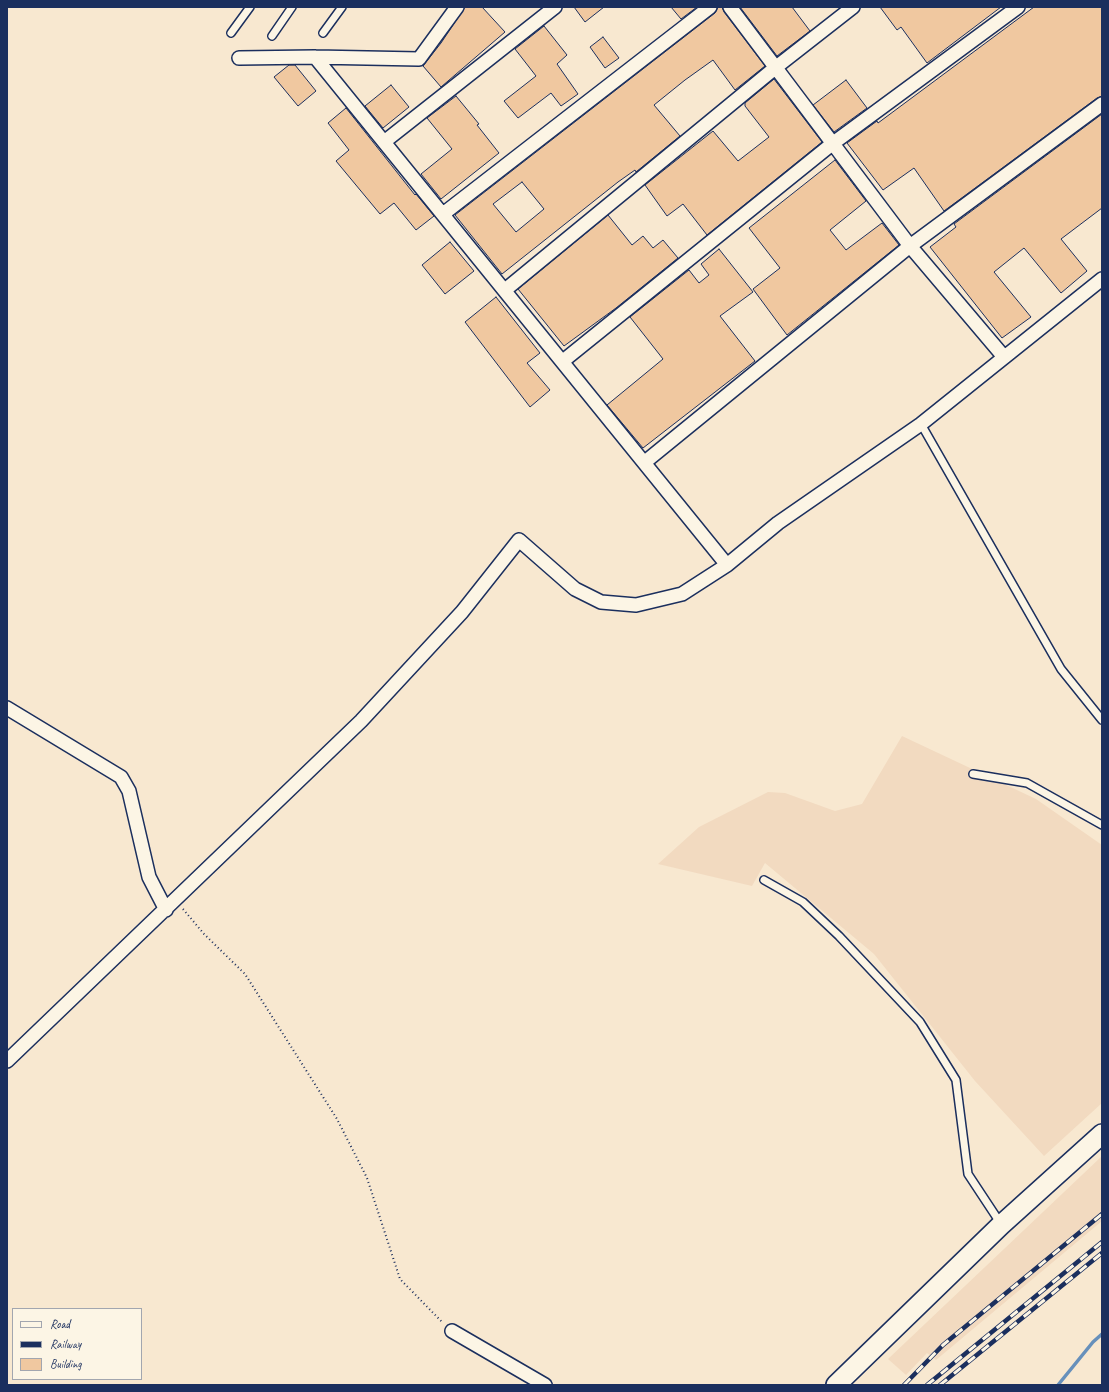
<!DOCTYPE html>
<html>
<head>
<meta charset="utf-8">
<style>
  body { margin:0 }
  #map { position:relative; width:1109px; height:1392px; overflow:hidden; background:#f8e8d0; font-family:Caveat,sans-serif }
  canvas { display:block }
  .frame { position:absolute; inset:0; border:8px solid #1b2f5e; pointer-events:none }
  .legend { position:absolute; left:12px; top:1308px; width:130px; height:72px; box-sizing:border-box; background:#fcf5e5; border:1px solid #a2a6af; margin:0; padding:5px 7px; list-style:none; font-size:12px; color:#1b2f5e }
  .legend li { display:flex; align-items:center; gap:8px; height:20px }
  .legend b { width:20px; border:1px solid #a2a6af }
</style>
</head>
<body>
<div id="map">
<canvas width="1109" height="1392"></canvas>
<div class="frame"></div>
<ul class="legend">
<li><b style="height:5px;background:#fcf5e5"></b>Road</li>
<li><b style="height:5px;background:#1b2f5e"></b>Railway</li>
<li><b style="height:11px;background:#f0c8a0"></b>Building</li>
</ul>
</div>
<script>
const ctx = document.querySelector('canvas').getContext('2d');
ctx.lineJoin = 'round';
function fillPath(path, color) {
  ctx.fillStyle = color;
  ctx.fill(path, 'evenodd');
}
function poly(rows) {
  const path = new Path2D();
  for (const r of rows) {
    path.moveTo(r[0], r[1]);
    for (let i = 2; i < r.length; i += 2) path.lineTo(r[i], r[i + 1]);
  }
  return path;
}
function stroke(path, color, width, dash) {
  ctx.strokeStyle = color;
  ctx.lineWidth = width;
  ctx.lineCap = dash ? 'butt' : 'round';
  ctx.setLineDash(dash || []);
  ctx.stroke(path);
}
const built = poly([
  [902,736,1036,799,1102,845,1102,1103,1044,1156,975,1081,874,954,765,863,752,886,658,864,699,827,768,792,785,793,835,811,862,804],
  [1102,1156,1102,1221,936,1360,927,1353,906,1375,888,1359]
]);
const stream = poly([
  [1058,1385,1093,1342,1102,1334]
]);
const building = poly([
  [465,7,482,7,505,32,441,87,423,66,441,43,465,7],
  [574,7,604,7,585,22,574,7],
  [671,7,697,7,681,19,671,7],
  [718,7,722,7,724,12,765,66,735,90,713,60,685,80,654,105,680,136,636,172,635,170,618,182,502,274,455,215,715,13,718,7],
  [522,182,544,209,516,232,493,204,522,182],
  [740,7,792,7,810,31,777,56,740,7],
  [880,7,1001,7,927,63,901,27,897,30,880,7],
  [1034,7,1102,7,1102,96,1097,98,944,211,914,168,883,190,847,143,877,121,878,123,1034,7],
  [544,26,567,55,557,64,578,94,561,106,551,93,518,118,504,101,536,76,515,49,544,26],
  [603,37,619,58,605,68,590,47,603,37],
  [289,65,295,65,316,91,298,106,274,77,289,65],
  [774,79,822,142,707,235,683,204,667,216,645,185,713,131,738,161,769,137,745,106,745,103,774,79],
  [846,80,867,108,834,132,813,105,846,80],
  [391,85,409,107,383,128,365,106,391,85],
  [456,96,479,124,477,125,499,153,441,199,421,174,452,149,427,118,456,96],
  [346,108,415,195,416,194,434,216,416,230,394,203,380,214,336,161,349,150,328,123,346,108],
  [1102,114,1102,208,1061,239,1087,271,1061,293,1024,248,994,272,1031,317,1002,338,930,247,956,227,954,224,1102,114],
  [835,160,866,201,830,230,846,250,882,223,899,245,787,335,753,289,780,268,749,228,835,160],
  [608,215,632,245,643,236,653,248,663,240,678,258,616,308,564,346,518,289,608,215],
  [450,242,474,271,445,294,422,265,450,242],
  [719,249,753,292,720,316,755,361,643,448,607,405,663,359,630,317,689,270,699,283,709,275,701,264,719,249],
  [496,297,540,353,527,363,550,390,530,407,465,322,496,297]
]);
const path = poly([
  [183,909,204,934,245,974,337,1119,367,1178,400,1279,443,1323]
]);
const service = poly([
  [231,33,250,7],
  [323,33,342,7],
  [272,36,292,7],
  [921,424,1061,669,1102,720],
  [973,774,1027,783,1102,825],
  [764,880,803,902,839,936,920,1022,956,1080,968,1174,1001,1224]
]);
const minor = poly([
  [730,7,910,246,1004,357],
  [315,57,727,565],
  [239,58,315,57,419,59,457,7],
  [384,142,555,7],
  [443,214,710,7],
  [505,290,775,68,853,7],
  [563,361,832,144,1018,7],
  [645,462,910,246,1102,104],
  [7,708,121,777,129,791,149,877,166,910],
  [7,1061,361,721,462,612,519,540,575,589,601,602,636,605,682,594,727,565,778,523,921,424,1102,279],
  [452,1331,545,1385]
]);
const secondary = poly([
  [836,1385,1001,1225,1102,1134]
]);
const rail = poly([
  [904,1385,943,1345,1102,1214],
  [927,1385,1102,1242],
  [940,1385,1102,1253]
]);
fillPath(built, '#f2dac0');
stroke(stream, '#6790bb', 3.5);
fillPath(building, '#f0c8a0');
stroke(building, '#1b2f5e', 1);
stroke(service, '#1b2f5e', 10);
stroke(minor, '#1b2f5e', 16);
stroke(secondary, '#1b2f5e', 22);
stroke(path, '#1b2f5e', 2, [1, 3]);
stroke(service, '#fcf5e5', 7);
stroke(minor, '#fcf5e5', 13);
stroke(secondary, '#fcf5e5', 19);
stroke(rail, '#1b2f5e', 4.5);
stroke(rail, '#fcf5e5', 3, [9]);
</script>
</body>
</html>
